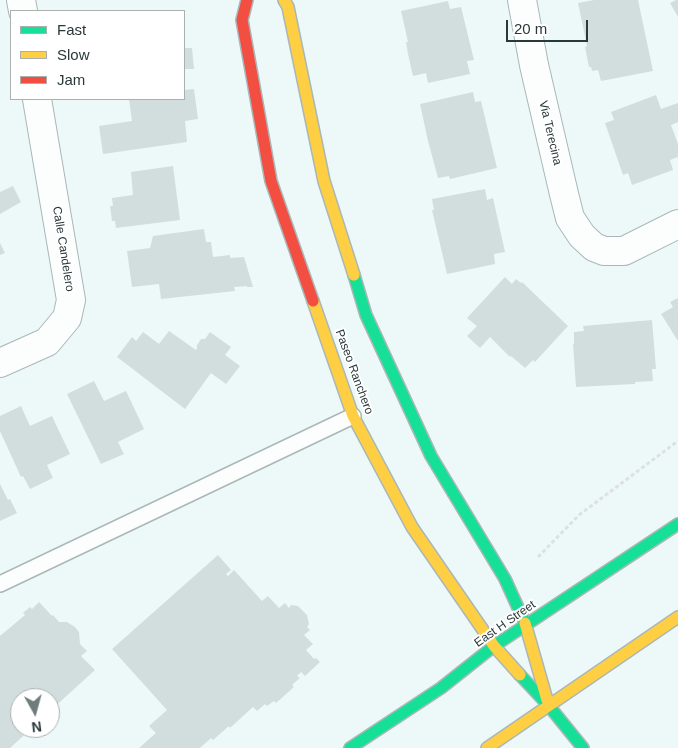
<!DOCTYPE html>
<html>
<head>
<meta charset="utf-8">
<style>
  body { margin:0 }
  #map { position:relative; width:678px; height:748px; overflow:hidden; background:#edf9f9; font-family:Arial,sans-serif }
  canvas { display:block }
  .legend { position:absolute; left:10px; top:10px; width:175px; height:90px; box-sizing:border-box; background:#fff; border:1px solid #aaafb0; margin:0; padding:6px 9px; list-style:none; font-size:15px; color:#2a3839 }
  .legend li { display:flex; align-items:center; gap:10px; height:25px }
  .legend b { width:25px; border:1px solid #aaafb0 }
  .north { position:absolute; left:10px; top:688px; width:50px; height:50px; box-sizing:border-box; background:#fff; border:1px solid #aaafb0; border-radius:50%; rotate:173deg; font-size:14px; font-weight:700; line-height:20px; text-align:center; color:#2a3839 }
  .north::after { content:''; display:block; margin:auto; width:18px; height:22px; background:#6e7c7c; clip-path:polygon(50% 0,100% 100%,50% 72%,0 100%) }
  .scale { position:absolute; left:506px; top:20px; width:82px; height:22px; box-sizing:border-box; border:2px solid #2a3839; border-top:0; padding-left:6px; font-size:15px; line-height:18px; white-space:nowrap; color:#2a3839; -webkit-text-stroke:4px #fff; paint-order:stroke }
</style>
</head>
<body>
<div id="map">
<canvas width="678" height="748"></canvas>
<ul class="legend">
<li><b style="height:6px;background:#16e098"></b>Fast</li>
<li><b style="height:6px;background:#ffcf43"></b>Slow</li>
<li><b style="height:6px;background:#f24e42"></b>Jam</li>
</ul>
<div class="north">N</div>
<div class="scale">20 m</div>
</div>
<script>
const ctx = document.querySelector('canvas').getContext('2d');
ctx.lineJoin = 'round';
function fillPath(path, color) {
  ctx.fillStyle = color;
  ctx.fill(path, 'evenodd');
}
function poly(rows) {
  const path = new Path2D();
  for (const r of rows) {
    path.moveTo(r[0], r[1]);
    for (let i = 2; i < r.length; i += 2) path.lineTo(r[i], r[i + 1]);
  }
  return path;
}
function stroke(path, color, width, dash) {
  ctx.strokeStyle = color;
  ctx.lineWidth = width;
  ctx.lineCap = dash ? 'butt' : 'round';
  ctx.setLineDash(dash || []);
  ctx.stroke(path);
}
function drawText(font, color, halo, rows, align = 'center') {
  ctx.font = font + ' Arial,sans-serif';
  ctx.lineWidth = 4;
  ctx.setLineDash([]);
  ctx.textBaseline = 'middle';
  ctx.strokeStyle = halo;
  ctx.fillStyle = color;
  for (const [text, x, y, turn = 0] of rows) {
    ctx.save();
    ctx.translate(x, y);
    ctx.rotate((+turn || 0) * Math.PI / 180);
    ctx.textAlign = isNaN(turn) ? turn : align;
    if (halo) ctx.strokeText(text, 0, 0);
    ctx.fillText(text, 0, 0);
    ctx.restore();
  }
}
const building = poly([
  [594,0,638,0,653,71,601,81,598,70,592,71,591,67,589,67,585,47,587,46,578,3],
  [676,0,678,0,678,17,670,3],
  [448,1,450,9,461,7,474,60,467,61,470,74,428,83,426,73,413,76,408,54,406,42,408,42,401,11],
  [184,48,192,48,194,69,184,69],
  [194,89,198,119,185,121,187,142,103,154,99,126,132,121,129,99,184,99,184,90],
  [473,92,475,102,481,101,497,168,450,179,449,176,438,178,428,141,420,104],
  [656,95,661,109,678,103,678,122,671,125,678,144,678,157,670,160,673,170,632,185,628,173,623,175,605,123,614,120,611,112],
  [173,166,180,220,116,228,115,221,112,221,110,206,113,206,112,198,133,195,131,172],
  [13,186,21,202,0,214,0,192],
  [485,189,487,200,493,198,505,252,494,254,495,264,447,274,432,210,434,210,432,199],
  [204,229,206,242,211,242,213,257,230,255,230,258,244,257,253,287,247,287,247,286,234,287,235,291,161,299,159,284,132,287,127,251,150,248,153,236],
  [0,243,5,253,0,255],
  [505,277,512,284,516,279,521,283,522,282,568,326,535,362,533,360,525,368,511,356,510,357,490,337,480,348,467,336,477,326,467,318],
  [678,298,678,341,661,314,673,307,670,302],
  [652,320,656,369,652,369,653,381,635,382,635,384,576,387,573,344,574,344,574,332,584,331,583,326],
  [169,331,196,350,197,348,197,345,201,339,205,339,210,332,231,347,225,355,240,366,226,384,211,373,185,409,117,357,132,337,136,341,143,332,159,344],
  [94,381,104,401,126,391,144,429,118,442,124,454,101,464,67,394],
  [21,406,30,426,52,416,70,454,47,465,53,478,30,489,23,476,21,477,0,431,0,416],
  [0,484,8,500,10,499,17,513,0,521],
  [218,555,231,570,226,574,228,576,234,570,262,601,268,596,279,608,285,603,289,608,291,605,298,606,307,615,309,624,307,627,310,630,304,635,313,644,306,650,314,659,316,658,320,662,305,676,301,672,297,676,300,678,292,685,294,687,276,703,274,701,267,706,265,704,257,711,253,707,230,728,229,726,213,740,211,738,200,748,139,748,156,733,149,726,167,710,112,649],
  [39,602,52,616,53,615,59,622,67,622,75,627,79,632,80,644,87,651,81,656,95,670,50,711,50,698,20,698,20,728,32,728,10,748,0,748,0,636,25,615,23,613,30,607,32,609]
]);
const path = poly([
  [538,557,579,515,678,441]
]);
const lane = poly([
  [0,584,353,416]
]);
const street = poly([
  [21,0,23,11],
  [522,0,534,65,564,194,570,218,582,236,594,247,604,251,624,251,678,224],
  [0,363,47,342,67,318,71,300,37,99]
]);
const fast = poly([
  [354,275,366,315,431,456,505,579,525,623],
  [520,675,549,706,583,748],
  [350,748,441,688,494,646,678,524]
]);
const slow = poly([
  [284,0,288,7,324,181,354,275],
  [313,301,353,416,412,527,494,646,520,675],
  [525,623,547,700],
  [487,748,678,617]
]);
const jam = poly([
  [247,0,242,20,271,181,313,301]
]);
const streetNames = [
  ["Via Terecina",550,133,77],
  ["Calle Candelero",63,249,81],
  ["Paseo Ranchero",354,372,70],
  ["East H Street",505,624,-35]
];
fillPath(building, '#d2dede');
stroke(lane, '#abb7b7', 18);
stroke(street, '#abb7b7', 30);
stroke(fast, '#abb7b7', 14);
stroke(slow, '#abb7b7', 14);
stroke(jam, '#abb7b7', 14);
stroke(path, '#dee1e1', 3, [4, 2.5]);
stroke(lane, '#fcfefe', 15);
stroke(street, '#fcfefe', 28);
stroke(fast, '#16e098', 11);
stroke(slow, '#ffcf43', 11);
stroke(jam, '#f24e42', 11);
drawText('12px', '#2a3839', '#fff', streetNames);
</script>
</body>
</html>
